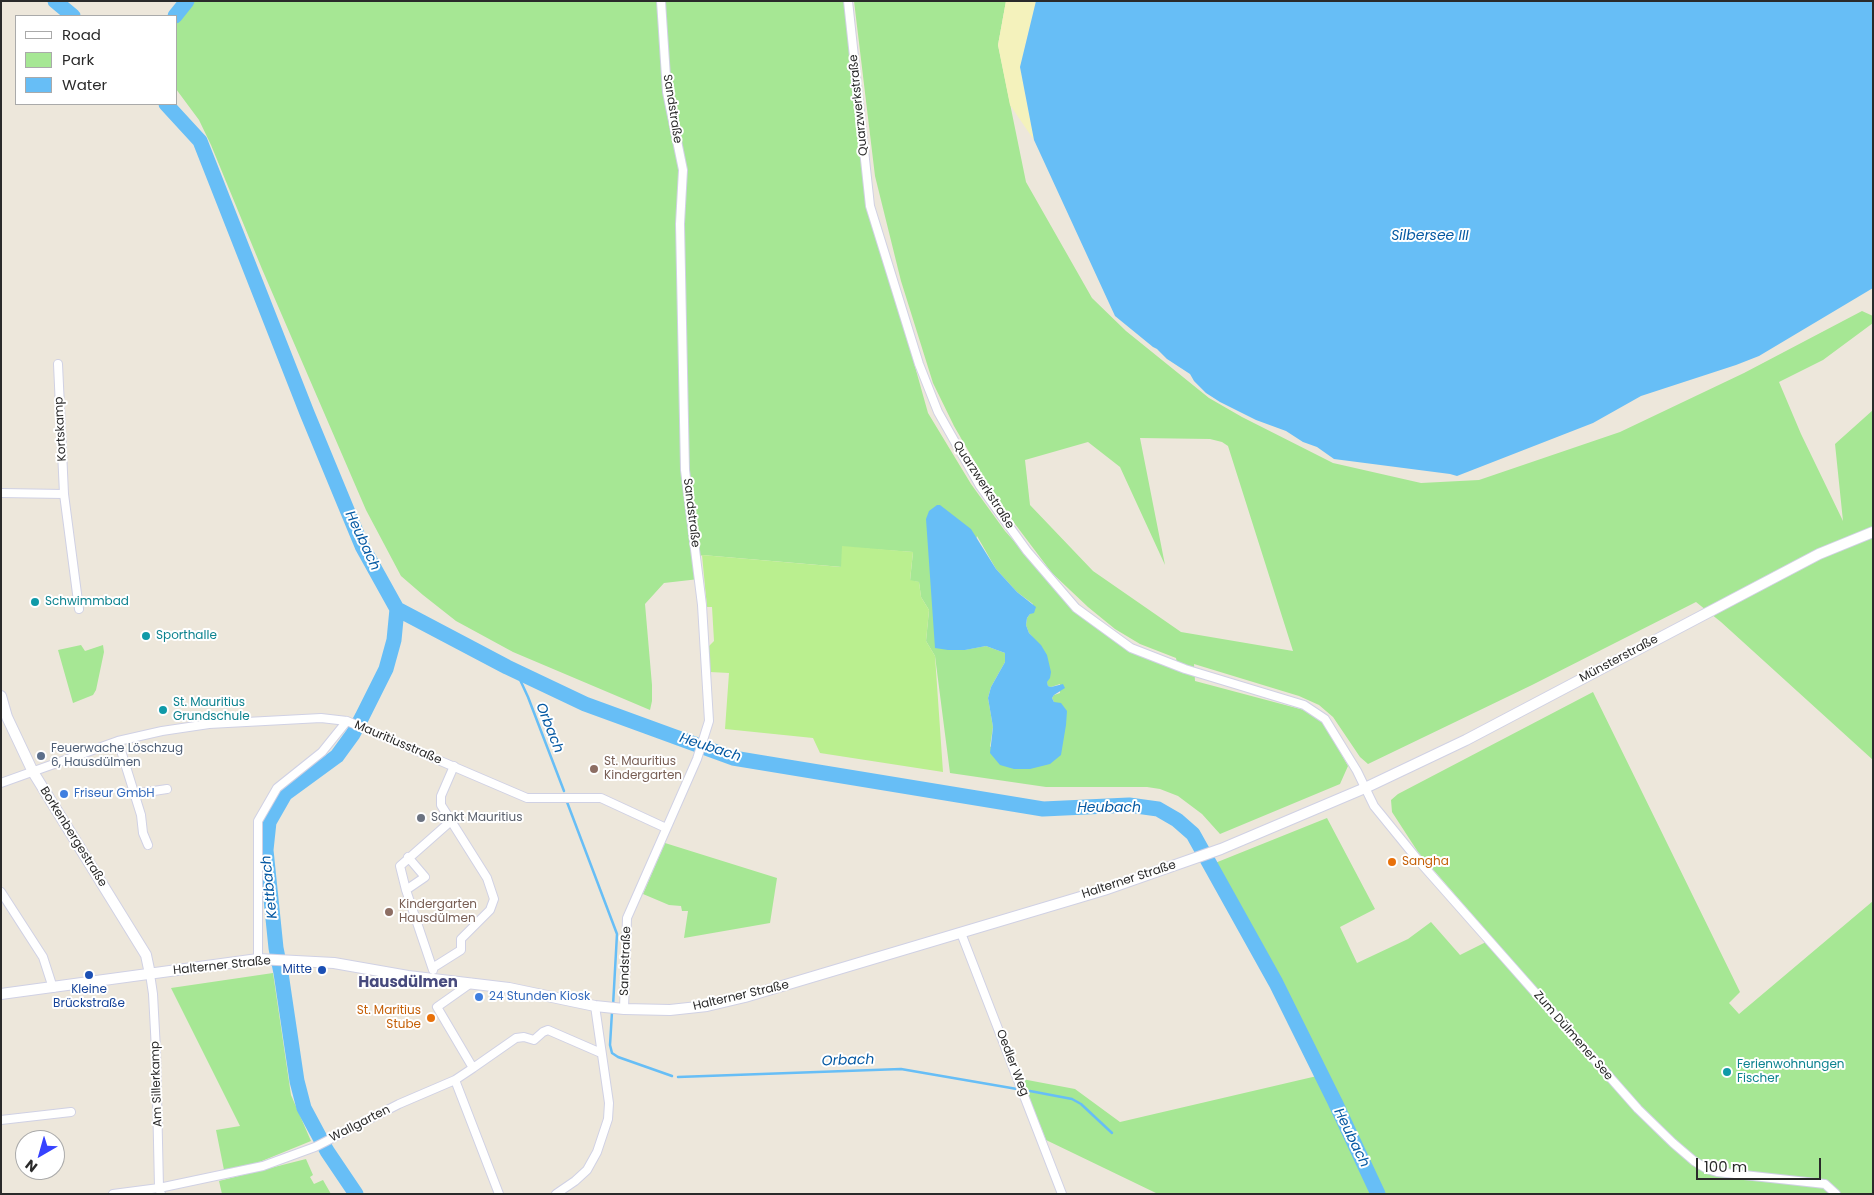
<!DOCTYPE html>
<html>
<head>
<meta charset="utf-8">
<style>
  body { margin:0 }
  #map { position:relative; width:1874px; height:1195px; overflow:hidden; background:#ede7db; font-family:Poppins,sans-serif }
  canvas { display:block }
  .frame { position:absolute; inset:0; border:2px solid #2a2a2a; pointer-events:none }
  .legend { position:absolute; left:15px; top:15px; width:162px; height:90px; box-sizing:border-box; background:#fff; border:1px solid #aaa; margin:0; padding:6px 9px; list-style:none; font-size:15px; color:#2a2a2a }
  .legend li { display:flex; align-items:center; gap:10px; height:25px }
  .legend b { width:25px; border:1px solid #aaa }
  .north { position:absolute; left:15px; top:1130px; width:50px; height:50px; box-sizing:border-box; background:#fff; border:1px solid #aaa; border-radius:50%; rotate:218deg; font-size:14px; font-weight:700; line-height:20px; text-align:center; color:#2a2a2a }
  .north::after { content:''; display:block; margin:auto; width:18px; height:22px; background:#3642ff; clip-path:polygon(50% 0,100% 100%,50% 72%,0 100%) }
  .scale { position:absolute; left:1696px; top:1158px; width:125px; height:22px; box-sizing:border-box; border:2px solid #2a2a2a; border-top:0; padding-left:6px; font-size:15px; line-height:18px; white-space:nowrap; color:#2a2a2a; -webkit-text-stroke:4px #fff; paint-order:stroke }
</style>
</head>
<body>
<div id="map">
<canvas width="1874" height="1195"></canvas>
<div class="frame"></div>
<ul class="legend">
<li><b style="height:6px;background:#fff"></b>Road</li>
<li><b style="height:14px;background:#a6e794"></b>Park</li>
<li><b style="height:14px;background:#67bef6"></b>Water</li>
</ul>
<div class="north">N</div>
<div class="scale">100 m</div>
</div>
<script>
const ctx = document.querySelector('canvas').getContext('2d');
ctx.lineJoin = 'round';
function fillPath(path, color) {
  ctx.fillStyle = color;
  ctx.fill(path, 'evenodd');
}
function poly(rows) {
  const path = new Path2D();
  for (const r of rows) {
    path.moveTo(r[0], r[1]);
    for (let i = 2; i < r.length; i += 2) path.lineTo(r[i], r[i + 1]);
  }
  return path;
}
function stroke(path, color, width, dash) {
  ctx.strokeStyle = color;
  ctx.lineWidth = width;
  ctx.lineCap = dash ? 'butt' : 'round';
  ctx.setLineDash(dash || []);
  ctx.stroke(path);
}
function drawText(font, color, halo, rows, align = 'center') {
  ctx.font = font + ' Poppins,sans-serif';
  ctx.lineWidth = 4;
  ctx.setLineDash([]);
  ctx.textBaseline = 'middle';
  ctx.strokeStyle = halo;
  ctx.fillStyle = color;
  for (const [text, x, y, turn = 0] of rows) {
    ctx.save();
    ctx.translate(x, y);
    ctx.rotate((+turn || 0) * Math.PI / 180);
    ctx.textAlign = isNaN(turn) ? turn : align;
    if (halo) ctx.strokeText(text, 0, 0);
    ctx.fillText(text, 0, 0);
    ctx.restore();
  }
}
const green = poly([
  [187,1,848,1,870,206,928,413,971,484,1005,531,1075,610,1102,632,1132,651,1178,669,1176,658,1140,644,1115,629,1088,607,1052,573,1015,524,984,478,954,426,933,383,901,281,875,176,854,1,1006,1,998,45,1026,182,1092,298,1126,331,1209,398,1242,417,1333,463,1421,483,1479,480,1620,432,1744,373,1862,311,1873,316,1873,323,1823,360,1779,382,1801,434,1843,521,1835,444,1873,410,1873,760,1721,622,1696,602,1532,685,1368,764,1360,757,1333,717,1319,705,1299,696,1194,664,1195,681,1304,710,1323,722,1348,766,1340,784,1220,834,1202,814,1178,796,1160,789,1147,787,1046,787,950,773,935,656,926,641,929,610,921,597,919,582,910,581,913,552,842,547,842,567,702,555,697,560,699,579,664,583,645,604,652,685,652,701,650,710,513,652,456,621,423,595,401,576,366,510,262,269,211,145,199,120,176,89,176,16,175,16],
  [1140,438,1210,439,1222,442,1228,446,1293,651,1181,632,1093,571,1030,505,1025,460,1088,442,1120,467,1165,565],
  [977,536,996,569,1017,592,1033,604,1030,614,1027,618,1026,625,1029,633,1034,639,1048,686,1051,687,1060,684,1060,693,1054,695,1052,698,1054,702,990,747,993,727,988,698,991,687,1005,662,1005,653,986,646,964,650,948,650],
  [81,645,85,651,103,645,104,652,96,690,93,695,73,703,58,650],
  [1593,692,1740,992,1729,1003,1739,1014,1873,901,1873,1194,1385,1194,1278,974,1215,863,1327,818,1375,909,1340,927,1357,963,1408,939,1431,922,1460,955,1484,943,1491,936,1418,852,1392,812,1391,800,1398,794],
  [665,843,777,878,770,923,684,938,688,911,682,911,681,906,669,905,643,894],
  [273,973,291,1095,311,1141,257,1163,224,1170,216,1130,240,1126,171,988],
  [1317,1076,1371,1194,1158,1194,1046,1140,1022,1079,1075,1089,1120,1122],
  [306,1159,313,1175,310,1177,314,1184,323,1180,331,1194,222,1194,219,1181]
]);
const sand = poly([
  [1006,1,1036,1,1020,67,1034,140,1010,105,998,45]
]);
const pitch = poly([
  [842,546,913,552,910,580,919,582,921,597,929,610,926,641,935,656,943,772,820,753,813,738,725,729,729,673,710,672,708,647,714,641,712,607,707,607,702,555,841,567]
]);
const water = poly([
  [1036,1,1873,1,1873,288,1759,356,1736,365,1641,396,1593,423,1457,476,1450,474,1334,459,1317,447,1303,442,1286,431,1256,420,1220,402,1206,393,1194,381,1190,374,1167,359,1157,349,1153,347,1115,316,1034,140,1020,67],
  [937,505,940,505,971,529,996,569,1017,592,1036,607,1034,613,1030,614,1027,618,1026,625,1029,633,1041,645,1047,655,1051,672,1050,678,1047,682,1048,686,1051,687,1063,684,1065,688,1054,695,1052,698,1054,702,1061,703,1067,711,1066,725,1061,755,1050,764,1030,769,1014,769,1000,765,990,753,993,727,988,698,991,687,1005,662,1005,653,986,646,965,650,948,650,935,648,926,519,929,511]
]);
const stream = poly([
  [516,671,528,697,564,791],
  [567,802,617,934,613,1006],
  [612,1012,610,1045,612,1053,618,1057,672,1076],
  [678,1077,901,1069,1017,1089],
  [1030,1091,1072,1099,1081,1104,1112,1133]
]);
const river = poly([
  [55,1,73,16],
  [175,16,187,1],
  [166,104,200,141,307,413,362,546,397,609,507,667,585,704,733,758,1043,809,1129,805,1158,809,1177,820,1193,834,1276,983,1335,1102,1378,1194],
  [356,1194,327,1151,304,1108,297,1081,281,973,276,948,266,850,269,822,285,794,337,756,353,734,362,717,386,669,394,640,397,609]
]);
const street = poly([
  [848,1,870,206,919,364,938,412,980,486,1027,551,1076,608,1131,648,1185,669,1304,705,1325,719,1357,771,1374,806,1418,860,1638,1109,1673,1143,1694,1161,1707,1169,1717,1172,1825,1184,1836,1194],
  [58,364,64,494,79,609],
  [1,493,64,494],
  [118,741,141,815,143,833,148,845],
  [1,783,118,741,162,731,209,724,321,718,347,721,527,798,601,798,666,828],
  [134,794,167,789],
  [406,890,425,877,408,857],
  [1,892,43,957,53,988],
  [961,933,1062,1194],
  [258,959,258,821,277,788,322,752,347,721],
  [434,967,461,950,461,939,490,910,494,899,487,878,441,805,441,796,454,766],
  [433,970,406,890,400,866,451,821],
  [150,974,153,994,156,1050,159,1188,161,1194],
  [624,1009,627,918,697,759,709,721,702,605,685,470,680,224,683,170,667,92,661,1],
  [473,1068,516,1038,524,1037,534,1040,543,1032,548,1030,601,1053],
  [455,1080,499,1194],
  [1,1120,71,1112],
  [113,1194,159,1188,263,1166,315,1147,399,1104,455,1080,473,1068,437,1007,471,983],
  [556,1194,575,1181,587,1170,597,1152,608,1119,609,1103,595,1006]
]);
const secondary = poly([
  [1,696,7,717,33,772,146,955,150,974],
  [1,994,258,959,334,963,408,976,509,988,595,1006,624,1009,670,1010,707,1006,745,997,1104,890,1221,849,1365,788,1466,740,1819,554,1873,532]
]);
const markers = [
  [35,602,5,"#0f9aa8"],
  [146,636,5,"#0f9aa8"],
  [163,710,5,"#0f9aa8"],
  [41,756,5,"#5c6f8a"],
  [594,769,5,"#8d6e63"],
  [64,794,5,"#3f7fe0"],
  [421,818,5,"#6b7280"],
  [1392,862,5,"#e8710a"],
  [389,912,5,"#8d6e63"],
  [322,970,5,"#1a4fb4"],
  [89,975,5,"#1a4fb4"],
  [479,997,5,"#3f7fe0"],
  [431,1018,5,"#e8710a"],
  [1727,1072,5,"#0f9aa8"]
];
const streetNames = [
  ["Quarzwerkstraße",859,105,-96],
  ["Sandstraße",672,109,81],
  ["Kortskamp",61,429,-93],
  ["Quarzwerkstraße",983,485,57],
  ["Sandstraße",691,513,83],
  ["Münsterstraße",1619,659,-28],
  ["Mauritiusstraße",398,743,23],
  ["Borkenbergestraße",73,837,58],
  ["Halterner Straße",1129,880,-18],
  ["Sandstraße",626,961,-88],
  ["Halterner Straße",222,966,-6],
  ["Halterner Straße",741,996,-13],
  ["Zum Dülmener See",1573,1036,49],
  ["Oedler Weg",1012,1063,69],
  ["Am Sillerkamp",157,1084,-92],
  ["Wallgarten",360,1124,-27]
];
const cultureNames = [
  ["Schwimmbad",45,602],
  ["Sporthalle",156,636],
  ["St. Mauritius",173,703],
  ["Grundschule",173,717],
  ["Ferienwohnungen",1737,1065],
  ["Fischer",1737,1079]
];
const serviceNames = [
  ["Feuerwache Löschzug",51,749],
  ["6, Hausdülmen",51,763]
];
const educationNames = [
  ["St. Mauritius",604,762],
  ["Kindergarten",604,776],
  ["Kindergarten",399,905],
  ["Hausdülmen",399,919]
];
const shopNames = [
  ["Friseur GmbH",74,794],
  ["24 Stunden Kiosk",489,997]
];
const worshipNames = [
  ["Sankt Mauritius",431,818]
];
const foodNames = [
  ["Sangha",1402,862],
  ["St. Maritius",421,1011,"right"],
  ["Stube",421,1025,"right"]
];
const transitNames = [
  ["Mitte",312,970],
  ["Kleine",89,990,"center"],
  ["Brückstraße",89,1004,"center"]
];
const waterNames = [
  ["Silbersee III",1430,236],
  ["Heubach",362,541,65],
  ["Orbach",549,728,68],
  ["Heubach",710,748,18],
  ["Heubach",1109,808],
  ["Kettbach",270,887,-96],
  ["Orbach",848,1061,-2],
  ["Heubach",1351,1138,64]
];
const quarterNames = [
  ["Hausdülmen",408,983]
];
fillPath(green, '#a6e794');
fillPath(sand, '#f4f2bc');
fillPath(pitch, '#baef8f');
fillPath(water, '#67bef6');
stroke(stream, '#67bef6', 2.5);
stroke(river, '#67bef6', 15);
stroke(street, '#d0d1e4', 10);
stroke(secondary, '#d0d1e4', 12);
stroke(street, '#fff', 8);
stroke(secondary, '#fff', 10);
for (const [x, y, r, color] of markers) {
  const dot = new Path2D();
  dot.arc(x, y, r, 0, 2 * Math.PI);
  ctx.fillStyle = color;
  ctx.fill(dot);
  stroke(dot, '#fff', 2);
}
drawText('12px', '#2a2a2a', '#fff', streetNames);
drawText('12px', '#0d838f', '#fff', cultureNames, 'left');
drawText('12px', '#4e5e75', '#fff', serviceNames, 'left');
drawText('12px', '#785e54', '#fff', educationNames, 'left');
drawText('12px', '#366cbe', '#fff', shopNames, 'left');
drawText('12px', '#5b616d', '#fff', worshipNames, 'left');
drawText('12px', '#c56008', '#fff', foodNames, 'left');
drawText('12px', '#164399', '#fff', transitNames, 'right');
drawText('italic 14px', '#0559a3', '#fff', waterNames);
drawText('bold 15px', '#474a7d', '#fff', quarterNames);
</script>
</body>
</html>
